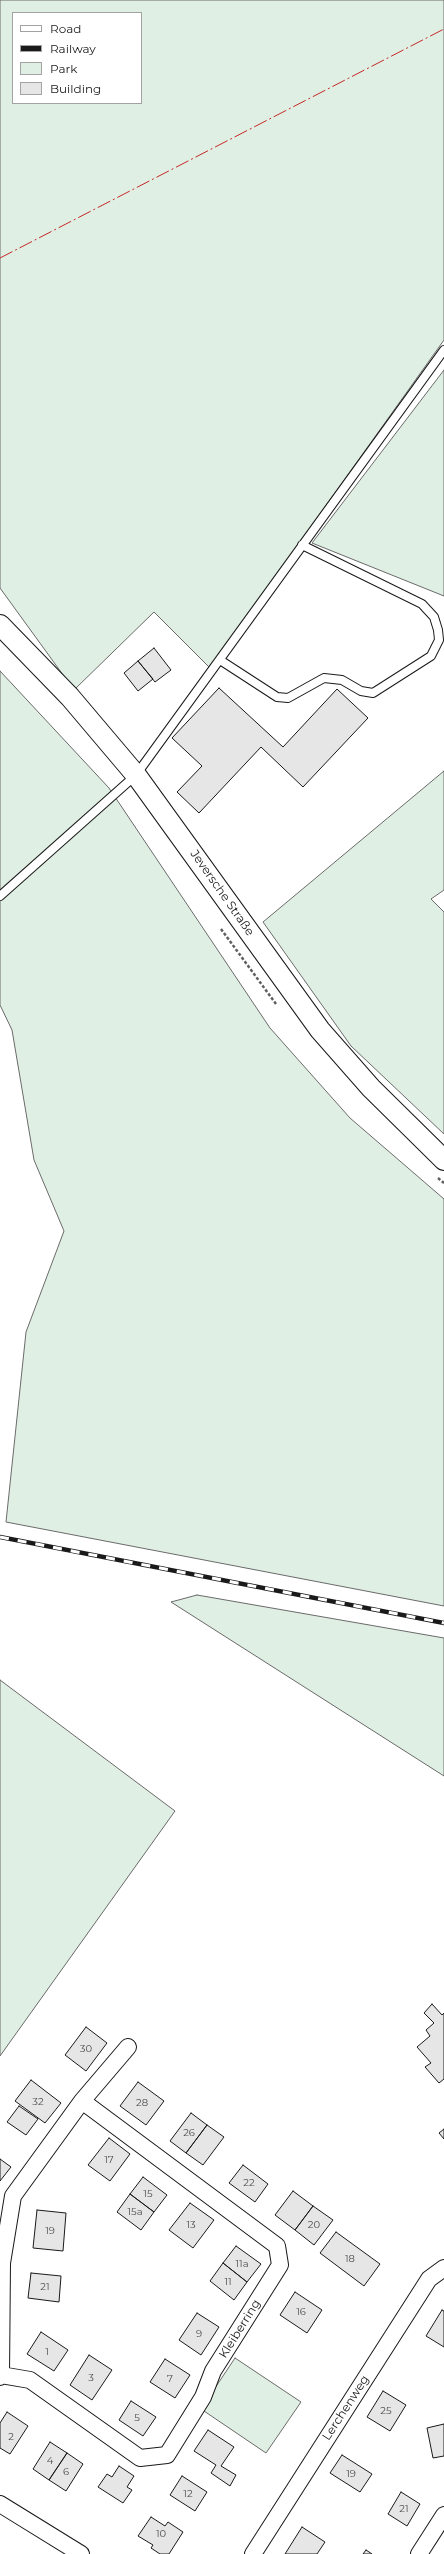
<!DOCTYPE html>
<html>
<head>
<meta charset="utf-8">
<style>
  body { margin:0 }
  #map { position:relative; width:444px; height:2554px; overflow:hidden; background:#fff; font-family:Montserrat,sans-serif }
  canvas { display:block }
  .legend { position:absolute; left:12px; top:12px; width:130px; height:92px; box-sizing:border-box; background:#fff; border:1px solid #a3a3a3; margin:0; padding:5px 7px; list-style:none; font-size:12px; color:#1a1a1a }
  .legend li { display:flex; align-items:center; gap:8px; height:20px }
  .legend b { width:20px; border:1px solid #a3a3a3 }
</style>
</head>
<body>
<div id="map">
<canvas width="444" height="2554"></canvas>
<ul class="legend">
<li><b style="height:5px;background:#fff"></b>Road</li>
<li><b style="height:5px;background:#1a1a1a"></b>Railway</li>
<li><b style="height:11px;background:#e0efe3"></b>Park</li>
<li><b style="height:11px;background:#e6e6e6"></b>Building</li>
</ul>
</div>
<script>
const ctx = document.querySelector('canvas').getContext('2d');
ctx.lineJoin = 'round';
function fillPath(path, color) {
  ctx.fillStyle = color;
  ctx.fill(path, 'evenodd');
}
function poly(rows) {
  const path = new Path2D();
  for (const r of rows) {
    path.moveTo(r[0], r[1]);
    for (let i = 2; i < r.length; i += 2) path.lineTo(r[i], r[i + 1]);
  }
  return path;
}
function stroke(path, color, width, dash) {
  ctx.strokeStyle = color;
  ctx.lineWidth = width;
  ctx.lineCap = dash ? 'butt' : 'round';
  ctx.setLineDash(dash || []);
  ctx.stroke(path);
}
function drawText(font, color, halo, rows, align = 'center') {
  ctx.font = font + ' Montserrat,sans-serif';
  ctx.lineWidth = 3;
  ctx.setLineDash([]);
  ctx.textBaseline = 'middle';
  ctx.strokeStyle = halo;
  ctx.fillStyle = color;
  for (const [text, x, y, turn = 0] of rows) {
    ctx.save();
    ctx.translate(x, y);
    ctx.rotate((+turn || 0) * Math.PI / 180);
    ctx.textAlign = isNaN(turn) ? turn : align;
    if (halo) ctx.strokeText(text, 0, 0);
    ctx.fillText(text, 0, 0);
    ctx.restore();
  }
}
const green = poly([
  [0,0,444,0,444,340,210,668,154,612,74,690,0,588,0,0],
  [13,13,141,13,141,103,13,103,13,13],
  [444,370,444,596,312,543,444,370],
  [0,671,109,788,270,1028,350,1118,444,1199,444,1606,6,1522,26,1332,64,1231,34,1160,12,1030,0,1005,0,671],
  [444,771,444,890,431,899,444,912,444,1134,351,1046,263,922,444,771],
  [197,1595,444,1638,444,1776,171,1602,197,1595],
  [0,1680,175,1811,0,2056,0,1680],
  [235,2358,301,2402,266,2453,201,2409,235,2358]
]);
const building = poly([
  [154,648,171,670,155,682,138,661,154,648],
  [138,661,153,679,138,691,124,673,138,661],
  [219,688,283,747,337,689,368,718,303,787,261,747,199,813,177,792,202,766,172,738,219,688],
  [432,2004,442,2015,444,2013,444,2079,439,2083,425,2067,431,2063,417,2047,430,2036,426,2030,434,2023,424,2013,432,2004],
  [86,2027,107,2043,86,2071,65,2055,86,2027],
  [31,2080,61,2103,45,2123,15,2101,31,2080],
  [138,2082,164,2101,146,2125,120,2106,138,2082],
  [19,2106,38,2119,26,2135,7,2122,19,2106],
  [191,2113,207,2125,186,2153,170,2141,191,2113],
  [207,2125,224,2137,203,2165,186,2153,207,2125],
  [444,2129,444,2139,439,2133,444,2129],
  [109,2138,130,2154,110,2181,88,2165,109,2138],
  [0,2159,11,2167,0,2181,0,2159],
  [243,2165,268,2184,255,2202,229,2183,243,2165],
  [143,2177,167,2195,154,2212,130,2194,143,2177],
  [293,2191,313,2206,295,2230,275,2215,293,2191],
  [130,2194,154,2212,141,2230,117,2212,130,2194],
  [190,2203,214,2220,193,2248,169,2230,190,2203],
  [313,2206,333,2220,314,2245,295,2230,313,2206],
  [37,2210,66,2213,63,2251,33,2248,37,2210],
  [336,2232,380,2264,364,2286,320,2253,336,2232],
  [236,2246,261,2264,247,2282,223,2263,236,2246],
  [223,2263,247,2282,234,2300,210,2281,223,2263],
  [31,2273,61,2276,59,2302,28,2298,31,2273],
  [295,2292,322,2310,307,2333,280,2315,295,2292],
  [442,2310,444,2311,444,2347,426,2336,442,2310],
  [197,2313,219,2327,201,2355,179,2340,197,2313],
  [41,2332,68,2350,54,2371,27,2354,41,2332],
  [89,2355,112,2370,92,2400,70,2385,89,2355],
  [165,2359,190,2375,175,2398,150,2382,165,2359],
  [383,2391,406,2405,390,2431,367,2417,383,2391],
  [131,2401,156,2417,143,2436,119,2420,131,2401],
  [7,2412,28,2426,10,2454,0,2448,0,2423,7,2412],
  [444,2424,444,2456,433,2458,427,2428,444,2424],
  [208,2430,234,2447,221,2466,236,2475,230,2486,211,2473,216,2465,194,2451,208,2430],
  [50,2442,67,2453,49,2480,33,2469,50,2442],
  [67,2453,83,2464,66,2491,49,2480,67,2453],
  [342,2455,372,2474,360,2492,330,2473,342,2455],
  [119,2466,134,2476,127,2487,132,2490,123,2503,98,2487,107,2474,112,2477,119,2466],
  [182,2476,207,2492,195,2511,170,2495,182,2476],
  [401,2492,420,2504,407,2526,388,2514,401,2492],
  [151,2517,165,2526,168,2522,183,2532,169,2554,160,2554,151,2548,153,2545,138,2536,151,2517],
  [302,2527,325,2542,317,2554,285,2554,302,2527],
  [366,2550,372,2554,363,2554,366,2550]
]);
const path = poly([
  [221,929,276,1004],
  [438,1178,444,1183]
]);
const service = poly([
  [220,660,277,697,288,698,324,678,342,680,361,691,373,693,431,656,439,640,438,630,434,617,422,604,302,545],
  [0,896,136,775,444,350]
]);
const minor = poly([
  [1,2375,2,2263,13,2196,82,2101],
  [0,2377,1,2375,30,2380,140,2458,167,2455,203,2397,213,2371,280,2265,277,2246,82,2101,128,2047],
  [0,2504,81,2554],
  [253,2554,429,2279,444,2268],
  [419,2554,444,2515]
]);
const tertiary = poly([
  [0,625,70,697,136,775,320,1030,371,1088,444,1160]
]);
const rail = poly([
  [0,1537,444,1623]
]);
const power = poly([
  [0,258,444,29]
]);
const numberNames = [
  ["30",86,2049],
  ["32",38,2102],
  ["28",142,2103],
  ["26",189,2133],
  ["17",109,2160],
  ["22",249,2183],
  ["15",148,2194],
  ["15a",135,2212],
  ["13",191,2225],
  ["20",314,2225],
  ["19",50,2231],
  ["18",350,2259],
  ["11a",242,2264],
  ["11",228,2282],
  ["21",45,2287],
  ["16",301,2312],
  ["9",199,2334],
  ["1",47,2352],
  ["3",91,2378],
  ["7",170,2379],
  ["25",386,2411],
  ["5",137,2418],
  ["2",11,2437],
  ["4",50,2461],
  ["6",66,2472],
  ["19",351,2474],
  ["12",188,2494],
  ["21",404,2509],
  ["10",161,2534]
];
const streetNames = [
  ["Jeversche Straße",222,893,55],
  ["Kleiberring",240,2329,-58],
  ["Lerchenweg",346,2408,-57]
];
fillPath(green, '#e0efe3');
stroke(green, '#6a6a6a', 1);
fillPath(building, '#e6e6e6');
stroke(building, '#1a1a1a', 1);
stroke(service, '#1a1a1a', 10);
stroke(minor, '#1a1a1a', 18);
stroke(tertiary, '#1a1a1a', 22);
stroke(path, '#5f5f5f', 2.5, [3, 2]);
stroke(service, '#fff', 8);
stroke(minor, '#fff', 16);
stroke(tertiary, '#fff', 20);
stroke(rail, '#1a1a1a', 4.5);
stroke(rail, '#fff', 3, [9]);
stroke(power, '#c62828', 1, [14, 3, 2, 3]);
drawText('10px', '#4d4d4d', null, numberNames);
drawText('12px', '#1a1a1a', '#fff', streetNames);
</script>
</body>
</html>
